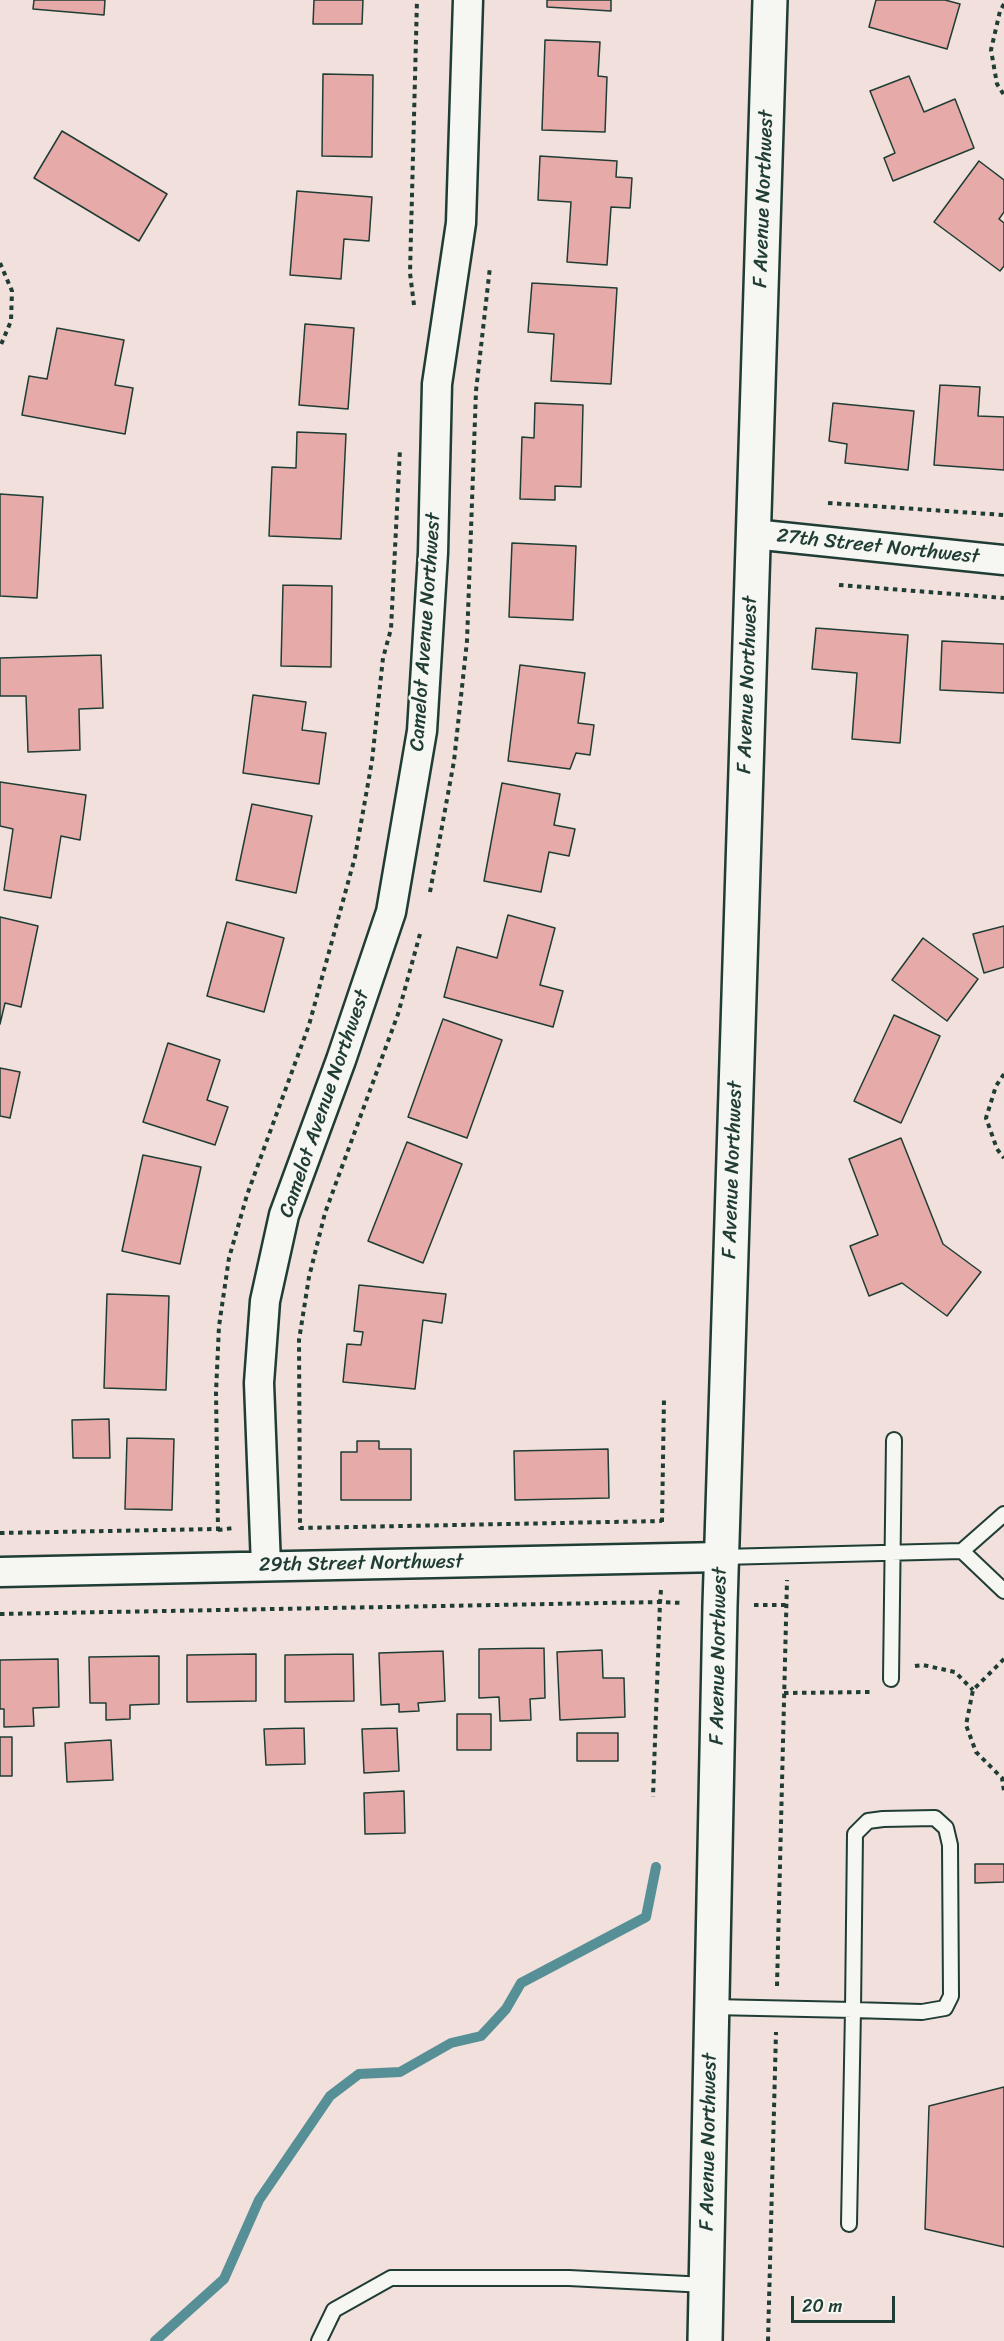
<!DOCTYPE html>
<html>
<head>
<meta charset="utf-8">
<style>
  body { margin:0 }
  #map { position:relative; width:1004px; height:2341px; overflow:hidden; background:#f1e0dc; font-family:Sriracha,sans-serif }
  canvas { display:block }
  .scale { position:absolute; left:791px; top:2296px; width:104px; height:27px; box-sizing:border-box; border:3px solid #1f3d34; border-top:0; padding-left:8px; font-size:18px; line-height:21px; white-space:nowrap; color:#1f3d34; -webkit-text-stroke:4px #f6f6f2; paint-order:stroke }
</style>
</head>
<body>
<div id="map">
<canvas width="1004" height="2341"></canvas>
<div class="scale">20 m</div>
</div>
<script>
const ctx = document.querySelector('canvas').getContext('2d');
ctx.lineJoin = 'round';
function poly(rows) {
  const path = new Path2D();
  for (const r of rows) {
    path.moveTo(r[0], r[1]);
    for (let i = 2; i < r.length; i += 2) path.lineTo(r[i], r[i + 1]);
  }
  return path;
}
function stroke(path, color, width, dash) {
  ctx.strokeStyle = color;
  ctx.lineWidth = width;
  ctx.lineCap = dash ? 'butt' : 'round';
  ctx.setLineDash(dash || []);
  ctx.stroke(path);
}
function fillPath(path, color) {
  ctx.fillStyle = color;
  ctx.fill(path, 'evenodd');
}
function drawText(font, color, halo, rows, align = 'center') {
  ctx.font = font + ' Sriracha,sans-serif';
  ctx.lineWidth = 5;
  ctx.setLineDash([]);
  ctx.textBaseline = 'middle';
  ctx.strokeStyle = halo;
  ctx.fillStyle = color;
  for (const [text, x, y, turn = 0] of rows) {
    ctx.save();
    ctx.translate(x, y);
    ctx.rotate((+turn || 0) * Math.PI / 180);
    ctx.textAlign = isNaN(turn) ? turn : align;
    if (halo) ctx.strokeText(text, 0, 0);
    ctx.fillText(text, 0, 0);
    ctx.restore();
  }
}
const stream = poly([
  [155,2341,224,2279,259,2200,330,2096,359,2074,400,2072,451,2043,481,2036,506,2009,521,1983,646,1917,656,1867]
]);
const building = poly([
  [34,0,105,0,104,15,33,9,34,0],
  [314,0,363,0,362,24,313,24,314,0],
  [547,0,611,0,611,11,547,7,547,0],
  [876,0,945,0,960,4,947,49,869,27,876,0],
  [545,40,600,42,598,76,607,77,605,132,542,130,545,40],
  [323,74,373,75,372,157,322,156,323,74],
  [909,76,924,112,955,99,974,148,893,181,884,158,895,153,870,91,909,76],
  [62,131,167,194,139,241,34,178,62,131],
  [540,156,617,161,616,177,632,178,630,208,611,207,607,265,567,262,571,202,538,200,540,156],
  [979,161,1004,180,1004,212,999,219,1004,223,1004,266,1000,271,934,222,979,161],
  [297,191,372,197,369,241,344,239,341,279,290,275,297,191],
  [532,283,617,288,611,384,551,381,554,334,528,332,532,283],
  [305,324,354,328,348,409,299,405,305,324],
  [57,328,124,340,115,385,133,388,125,434,22,415,29,376,47,379,57,328],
  [940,385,980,387,978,416,1004,417,1004,470,934,465,940,385],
  [535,403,583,405,581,487,555,486,555,500,520,499,522,437,534,438,535,403],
  [833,403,914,411,908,470,845,463,847,444,829,441,833,403],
  [297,432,346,434,341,539,269,536,272,467,296,468,297,432],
  [0,494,43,497,37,598,0,596,0,494],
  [512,543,576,546,573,620,509,617,512,543],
  [283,585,332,586,331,667,281,666,283,585],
  [816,628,908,635,900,743,852,739,857,673,812,669,816,628],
  [942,641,1004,644,1004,693,940,690,942,641],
  [101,655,103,708,79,709,80,750,28,752,26,696,0,696,0,658,101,655],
  [520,665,585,673,578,723,594,725,590,755,576,753,570,769,508,761,520,665],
  [253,695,306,702,302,730,326,733,319,784,243,773,253,695],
  [0,782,86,795,80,840,61,836,51,898,4,890,13,829,0,826,0,782],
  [502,783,560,794,554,825,575,829,569,856,549,852,541,892,484,881,502,783],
  [252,804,312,816,296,893,236,880,252,804],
  [508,915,555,928,540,985,563,991,553,1027,444,997,457,947,497,958,508,915],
  [0,917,38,926,21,1007,5,1003,0,1024,0,917],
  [227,922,284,938,264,1012,207,996,227,922],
  [1004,926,1004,967,984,973,973,934,1004,926],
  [923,938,978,979,947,1021,892,980,923,938],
  [894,1015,940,1036,901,1123,854,1101,894,1015],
  [443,1019,502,1040,467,1138,408,1117,443,1019],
  [168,1043,220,1060,207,1100,228,1107,215,1145,143,1122,168,1043],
  [0,1068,20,1072,10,1118,0,1116,0,1068],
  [901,1138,943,1244,981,1272,947,1316,902,1283,869,1296,850,1246,878,1235,849,1159,901,1138],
  [407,1142,462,1164,423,1263,368,1241,407,1142],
  [143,1155,201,1167,180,1264,122,1251,143,1155],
  [359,1285,446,1294,442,1323,423,1320,415,1389,343,1382,347,1344,361,1345,363,1332,354,1331,359,1285],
  [107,1294,169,1296,166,1390,104,1388,107,1294],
  [109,1419,110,1458,73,1458,72,1420,109,1419],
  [127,1438,174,1439,172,1510,125,1509,127,1438],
  [357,1441,379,1441,379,1449,411,1449,411,1500,341,1500,341,1452,357,1452,357,1441],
  [608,1449,609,1498,515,1500,514,1451,608,1449],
  [544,1648,545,1698,530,1699,531,1720,500,1721,499,1697,479,1698,479,1649,544,1648],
  [602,1650,603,1678,624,1678,625,1717,560,1720,557,1652,602,1650],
  [443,1651,445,1701,418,1703,419,1711,399,1712,399,1704,381,1705,379,1653,443,1651],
  [256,1654,256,1701,187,1702,187,1655,256,1654],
  [353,1654,354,1701,285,1702,285,1655,353,1654],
  [159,1656,159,1704,130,1705,130,1719,106,1720,106,1703,90,1703,89,1657,159,1656],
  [58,1659,59,1707,33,1708,34,1726,4,1727,4,1709,0,1709,0,1660,58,1659],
  [457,1714,491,1714,491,1750,457,1750,457,1714],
  [304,1728,305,1764,266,1765,264,1729,304,1728],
  [397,1728,399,1771,364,1773,362,1729,397,1728],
  [577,1733,618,1733,618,1761,577,1761,577,1733],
  [0,1737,12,1737,12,1776,0,1776,0,1737],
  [111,1740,113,1780,67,1782,65,1743,111,1740],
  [404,1791,405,1833,365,1834,364,1793,404,1791],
  [975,1864,1004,1864,1004,1882,975,1883,975,1864],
  [1004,2087,1004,2247,925,2229,929,2106,1004,2087]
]);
const path = poly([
  [1004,4,1000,11,991,50,997,84,1004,95],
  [0,263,12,291,11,321,0,347],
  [414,305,410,273,417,0],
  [828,503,1004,515],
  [839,585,1004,598],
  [430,892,454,761,467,641,476,391,490,267],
  [420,934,398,1014,325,1213,309,1277,299,1340,300,1528,662,1521],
  [1004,1074,996,1086,986,1118,997,1149,1004,1158],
  [662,1522,664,1398],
  [218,1530,234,1528],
  [0,1533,218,1529,216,1392,219,1326,229,1258,247,1195,309,1025,355,857,372,761,383,658,391,629,400,449],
  [661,1590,660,1602,683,1603],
  [754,1605,786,1605],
  [0,1614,660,1602,653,1797],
  [1004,1659,973,1690,966,1725,976,1752,1002,1778,1004,1791],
  [915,1666,923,1665,955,1672,973,1690],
  [784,1693,871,1692],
  [777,1986,787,1580],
  [768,2341,776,2032]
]);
const lane = poly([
  [962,1551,1004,1514],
  [721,1557,962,1551,1004,1591],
  [891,1679,894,1440],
  [712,2007,853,2010,922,2012,945,2008,951,1996,950,1845,946,1828,935,1818,883,1819,868,1821,855,1834,853,2010,849,2224],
  [319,2341,334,2310,391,2278,569,2278,706,2285]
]);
const street = poly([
  [753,534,1004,560],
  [266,1566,259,1383,265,1301,284,1215,341,1060,391,912,422,731,433,553,437,384,461,223,468,0],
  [0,1572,721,1557]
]);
const secondary = poly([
  [705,2341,720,1605,770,0]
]);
const streetNames = [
  ["F Avenue Northwest",764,199,-88],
  ["27th Street Northwest",878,547,6],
  ["Camelot Avenue Northwest",426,632,-86],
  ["F Avenue Northwest",748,685,-88],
  ["Camelot Avenue Northwest",325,1104,-71],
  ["F Avenue Northwest",733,1170,-88],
  ["29th Street Northwest",361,1564,-1],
  ["F Avenue Northwest",719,1656,-89],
  ["F Avenue Northwest",709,2142,-89]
];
stroke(stream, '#569096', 10);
fillPath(building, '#e6aba9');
stroke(building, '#1f3d34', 1.5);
stroke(lane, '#1f3d34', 18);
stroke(street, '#1f3d34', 33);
stroke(secondary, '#1f3d34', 38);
stroke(path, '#1f3d34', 4, [4.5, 4.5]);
stroke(lane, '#f6f6f2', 14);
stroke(street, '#f6f6f2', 28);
stroke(secondary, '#f6f6f2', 33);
drawText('20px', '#1f3d34', '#f6f6f2', streetNames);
</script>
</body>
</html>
